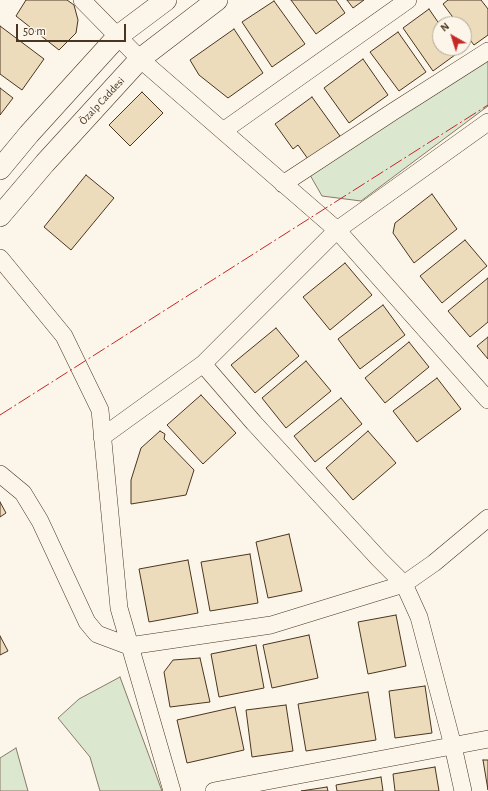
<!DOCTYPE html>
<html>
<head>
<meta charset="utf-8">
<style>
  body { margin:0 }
  #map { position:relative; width:488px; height:791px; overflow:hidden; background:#fbf6e9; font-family:"Alegreya Sans",sans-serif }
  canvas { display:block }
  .north { position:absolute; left:432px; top:16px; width:40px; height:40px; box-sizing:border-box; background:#fbf6e9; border:1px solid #b4a999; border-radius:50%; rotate:321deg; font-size:11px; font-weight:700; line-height:16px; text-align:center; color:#4a3520 }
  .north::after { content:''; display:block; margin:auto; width:14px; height:18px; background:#c62828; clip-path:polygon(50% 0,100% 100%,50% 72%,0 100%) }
  .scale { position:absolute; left:16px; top:24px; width:110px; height:18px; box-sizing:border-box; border:2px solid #4a3520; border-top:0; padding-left:5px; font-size:12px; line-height:14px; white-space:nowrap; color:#4a3520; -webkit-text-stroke:3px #fbf6e9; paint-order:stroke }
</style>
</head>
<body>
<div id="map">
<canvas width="488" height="791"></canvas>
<div class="north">N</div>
<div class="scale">50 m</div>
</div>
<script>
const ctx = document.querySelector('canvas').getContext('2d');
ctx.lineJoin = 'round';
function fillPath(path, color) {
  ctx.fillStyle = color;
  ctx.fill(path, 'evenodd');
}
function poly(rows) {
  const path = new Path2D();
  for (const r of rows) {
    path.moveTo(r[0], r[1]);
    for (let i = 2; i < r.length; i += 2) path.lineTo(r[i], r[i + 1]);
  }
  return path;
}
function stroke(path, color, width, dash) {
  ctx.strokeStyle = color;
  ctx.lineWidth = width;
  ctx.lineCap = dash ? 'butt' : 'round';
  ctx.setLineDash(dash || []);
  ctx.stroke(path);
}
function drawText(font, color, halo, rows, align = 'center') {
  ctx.font = font + ' "Alegreya Sans",sans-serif';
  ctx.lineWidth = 3;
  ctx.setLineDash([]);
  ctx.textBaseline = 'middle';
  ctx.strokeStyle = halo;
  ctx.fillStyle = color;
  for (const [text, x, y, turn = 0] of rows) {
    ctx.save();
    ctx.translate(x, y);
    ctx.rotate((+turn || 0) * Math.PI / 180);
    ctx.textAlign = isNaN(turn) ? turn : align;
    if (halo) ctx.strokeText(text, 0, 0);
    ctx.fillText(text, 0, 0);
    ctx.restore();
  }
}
const green = poly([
  [488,58,488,106,361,201,322,196,310,175,488,58],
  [120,677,162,791,100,791,90,757,58,718,79,699,120,677],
  [16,748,28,791,0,791,0,758,16,748]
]);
const building = poly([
  [26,0,67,0,74,5,78,20,76,33,59,50,16,16,26,0],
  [291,0,336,0,345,13,316,34,291,0],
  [347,0,364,0,353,8,347,0],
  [448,0,481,0,488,9,488,35,474,45,464,32,464,24,458,24,443,4,448,0],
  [274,1,305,44,272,67,242,22,274,1],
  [429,9,440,25,440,48,456,48,459,52,433,71,403,28,429,9],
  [0,26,44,59,22,90,0,74,0,26],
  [234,29,263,73,228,98,199,75,190,60,234,29],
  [398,32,426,72,399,91,370,52,398,32],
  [363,59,388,95,349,123,324,88,363,59],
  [0,88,13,98,0,115,0,88],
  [142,92,163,113,130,146,109,125,142,92],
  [312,97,340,136,308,159,298,145,293,149,275,124,312,97],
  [86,175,114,198,71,250,44,227,86,175],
  [432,194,457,229,414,263,393,233,395,223,432,194],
  [465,240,487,266,442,303,420,276,465,240],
  [345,263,372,295,330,330,303,297,345,263],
  [488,278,488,322,470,337,448,311,488,278],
  [383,305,405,335,360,369,338,339,383,305],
  [276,328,299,356,255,393,231,365,276,328],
  [488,337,488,359,477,346,488,337],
  [409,342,429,367,385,403,365,378,409,342],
  [306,361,331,391,286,428,262,398,306,361],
  [437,378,461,409,417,442,393,411,437,378],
  [201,395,236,433,203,464,167,425,201,395],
  [341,398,362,424,315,462,294,436,341,398],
  [160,431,165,434,164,439,194,470,186,495,131,504,131,480,141,448,160,431],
  [368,431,396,463,353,500,326,468,368,431],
  [0,502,6,513,0,517,0,502],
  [289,534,302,591,268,598,256,542,289,534],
  [250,554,258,603,210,611,201,562,250,554],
  [188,560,198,613,149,622,139,569,188,560],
  [396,615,406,666,368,674,358,622,396,615],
  [309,635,318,678,272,688,263,645,309,635],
  [0,636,8,651,0,655,0,636],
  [256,645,264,688,219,697,211,654,256,645],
  [200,658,210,702,170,707,164,672,173,660,200,658],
  [425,686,432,733,395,738,389,691,425,686],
  [368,692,376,740,306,751,298,704,368,692],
  [286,705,293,751,252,757,246,710,286,705],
  [235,707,244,750,187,763,177,720,235,707],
  [483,760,488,760,488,790,483,760],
  [435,767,439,791,395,791,393,774,435,767],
  [381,777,383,791,337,791,336,785,381,777],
  [327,787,328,791,301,791,327,787]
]);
const minor = poly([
  [82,0,140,59,337,230,488,400],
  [223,131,408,0],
  [283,184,394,111,488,51],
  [0,258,64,336,100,410,119,608,172,791],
  [203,364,254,423,379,559,404,584,419,617,453,746,463,791],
  [102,437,203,364,337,230,488,122],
  [0,474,23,493,40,521,87,622,97,634,129,646,271,625,404,584,434,563,488,518],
  [214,791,488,739]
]);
const major = poly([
  [0,169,29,134,118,36,166,0],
  [0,216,45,163,140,59,217,0]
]);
const power = poly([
  [0,415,488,105]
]);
const streetNames = [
  ["Özalp Caddesi",102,101,-47]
];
fillPath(green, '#dce7d0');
stroke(green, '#887966', 1);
fillPath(building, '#ecdcbc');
stroke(building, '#4a3520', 1);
stroke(minor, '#4a3520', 18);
stroke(major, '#4a3520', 22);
stroke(minor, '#fbf6e9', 17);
stroke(major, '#fbf6e9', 21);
stroke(power, '#c62828', 1, [14, 3, 2, 3]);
drawText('11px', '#4a3520', '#fbf6e9', streetNames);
</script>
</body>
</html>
